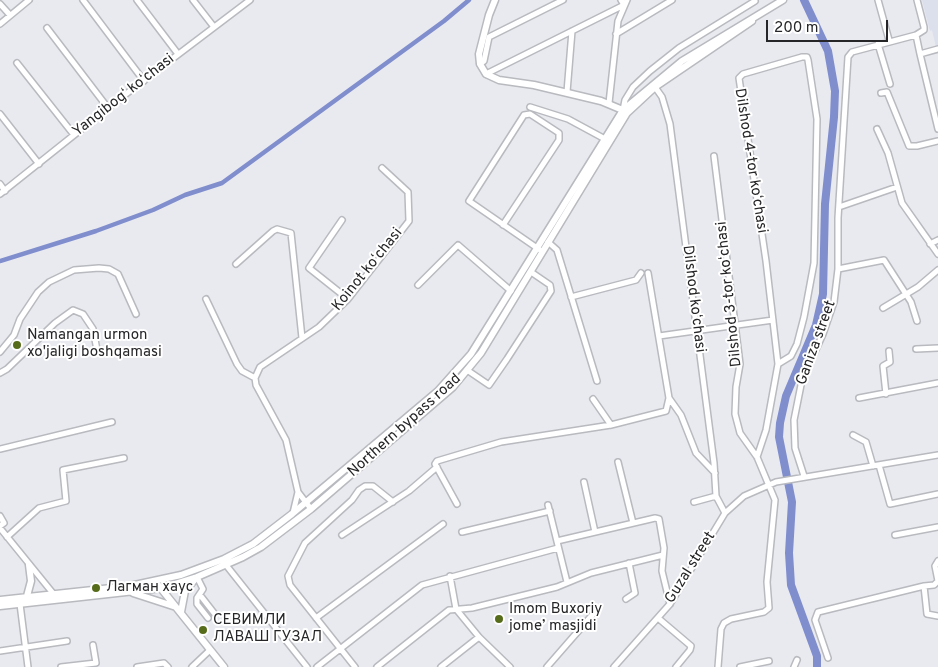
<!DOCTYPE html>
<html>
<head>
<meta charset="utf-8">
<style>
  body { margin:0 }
  #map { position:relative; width:938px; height:667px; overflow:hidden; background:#e9eaf0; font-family:Overpass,sans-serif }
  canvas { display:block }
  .scale { position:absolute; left:766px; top:20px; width:122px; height:22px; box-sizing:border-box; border:2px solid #262628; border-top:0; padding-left:6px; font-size:15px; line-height:18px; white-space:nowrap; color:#262628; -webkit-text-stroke:4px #fff; paint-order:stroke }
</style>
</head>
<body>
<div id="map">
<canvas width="938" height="667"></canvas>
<div class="scale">200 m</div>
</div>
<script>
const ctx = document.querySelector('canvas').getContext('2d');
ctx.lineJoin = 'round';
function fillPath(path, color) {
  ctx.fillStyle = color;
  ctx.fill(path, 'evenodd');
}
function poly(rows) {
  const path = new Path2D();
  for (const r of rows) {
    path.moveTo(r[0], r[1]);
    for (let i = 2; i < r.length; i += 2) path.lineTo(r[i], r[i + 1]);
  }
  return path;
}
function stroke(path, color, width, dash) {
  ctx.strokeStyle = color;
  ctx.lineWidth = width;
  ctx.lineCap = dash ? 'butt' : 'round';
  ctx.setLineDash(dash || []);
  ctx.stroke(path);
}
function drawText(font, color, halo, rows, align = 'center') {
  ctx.font = font + ' Overpass,sans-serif';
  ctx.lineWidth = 4;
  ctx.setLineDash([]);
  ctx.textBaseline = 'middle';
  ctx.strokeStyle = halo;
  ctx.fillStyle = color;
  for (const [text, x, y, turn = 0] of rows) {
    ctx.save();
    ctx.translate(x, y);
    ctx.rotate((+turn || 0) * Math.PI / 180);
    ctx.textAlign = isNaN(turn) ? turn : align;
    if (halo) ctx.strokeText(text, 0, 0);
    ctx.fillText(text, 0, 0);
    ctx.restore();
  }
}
const built = poly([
  [922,0,938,0,938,47,936,47,932,30,930,31]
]);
const canal = poly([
  [0,261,96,231,153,210,185,195,222,183,444,21,469,0]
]);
const river = poly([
  [804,0,828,51,835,91,834,117,825,204,823,294,816,325,786,396,780,423,779,437,792,502,789,553,791,585,817,656,817,667]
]);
const minor = poly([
  [83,0,144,81],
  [137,0,178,54],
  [193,0,214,27],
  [878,0,889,40],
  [0,4,10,15],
  [0,24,29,0],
  [47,28,108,108],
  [616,34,672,0],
  [916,35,924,30,924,27,917,0],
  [878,44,890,84],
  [920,54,938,129],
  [802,57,807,57,808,60,817,119,814,263,804,317,797,344,791,356,778,364,766,261,739,78,743,74,802,57],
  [17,63,74,135],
  [480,64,484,61,489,37,563,0],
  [486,74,624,5,621,0],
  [655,87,662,97,670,124,714,463,716,496,725,513],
  [567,92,572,31],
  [881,93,887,92,909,146,917,146,938,141],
  [609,103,618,21,627,0],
  [530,107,568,119,605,139],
  [623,110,625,100,633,87,650,71,679,48,755,1],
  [0,114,39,164],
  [877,129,888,153,902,203,938,254],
  [714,156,740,364,736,387,735,414,740,433,757,457,775,500,767,582,769,608,764,612,731,619,724,623,721,629,718,667],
  [0,184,5,191],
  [0,194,118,100,250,0],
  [839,207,897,187],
  [342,220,309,268,348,299],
  [503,225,559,140,559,133,530,114,524,115,469,201,540,250],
  [548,242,557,250,597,381],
  [930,244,938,240],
  [236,264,273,231,277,229,291,233,302,338],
  [838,269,884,260,911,302,917,321],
  [418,285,458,245,511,291],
  [571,297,636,280,641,273],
  [206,299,237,364,242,371,255,378],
  [883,308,918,287,938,270],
  [659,336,773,320],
  [916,349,938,348],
  [0,352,14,335,20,319,38,292,49,282,74,270,99,268,109,269,118,274,136,314],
  [467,370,489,385,507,359,551,291,550,285,531,272],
  [0,373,7,369,55,323,73,310,83,314,93,329,97,350],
  [255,378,260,367,319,327,348,299,409,221,408,192,382,168],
  [255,378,256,385,286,440,298,492,311,509],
  [886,394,883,366,890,362,889,351],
  [669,398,681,415,696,453,715,473],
  [859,398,938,383],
  [593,399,611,425],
  [853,435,866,442,873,466],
  [0,449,112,422],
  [757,457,766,430,778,364],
  [618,462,633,523],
  [879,465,890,504,938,494],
  [804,476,795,448,794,420,802,380,823,334,834,302,838,269,838,218,848,57,852,52,916,35,920,54,938,49],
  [584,482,595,532],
  [694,502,716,496],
  [457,504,435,464,437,461,501,442,611,425,666,411,669,398,648,273],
  [548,505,567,582],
  [293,513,298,492],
  [0,516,4,523,0,526],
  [0,528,56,597],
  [462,532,550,511],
  [342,535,409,491,437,467],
  [895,535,938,527],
  [7,537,39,508,66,501,63,470,124,458],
  [557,541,655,518,659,519,664,548,662,571,670,604],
  [226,565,307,667],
  [450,576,456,609,479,637,510,667],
  [197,577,203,589,197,598,197,604,208,618],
  [924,586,927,614,938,616],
  [200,595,214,613],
  [626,599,635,593,629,563],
  [20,604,28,667],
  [316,618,443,524],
  [658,618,691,646,690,650,676,667],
  [0,651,67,641],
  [828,658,815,620,818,612,924,586,934,585,938,581,935,566,938,561],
  [61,667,96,663,93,645],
  [137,667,164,663,168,667],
  [192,667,210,650],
  [317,667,422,585,558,548],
  [355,667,290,585,288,576,305,543,352,500,359,490,365,486,373,486,393,502],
  [377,667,449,610,472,608,557,587,591,573,663,555],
  [441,667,479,637],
  [547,667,594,613],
  [614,667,670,604,725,513,744,496,776,482,938,455],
  [740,667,769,661],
  [794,667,797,660]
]);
const major = poly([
  [495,0,489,15,479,54,480,64,486,74,499,80,534,85,601,101,625,111],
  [159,586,224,667],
  [133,593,176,607],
  [27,596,31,581,29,565],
  [0,600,130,586,181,575,224,559,253,544,292,514,438,391,471,354,623,110,682,61,783,0],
  [0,606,162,588,197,577,243,557,261,547,311,509,453,387,481,353,627,113,655,87,752,21],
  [181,612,185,591,196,578]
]);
const markers = [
  [17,345,5,"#566c1b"],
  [96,588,5,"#566c1b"],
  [499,619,5,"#566c1b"],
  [203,630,5,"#566c1b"]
];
const streetNames = [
  ["Yangibogʻ koʻchasi",124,96,-38],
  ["Dilshod 4-tor koʻchasi",750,161,81],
  ["Koinot koʻchasi",368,270,-51],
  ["Dilshod 3-tor koʻchasi",730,294,-96],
  ["Dilshod koʻchasi",693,299,83],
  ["Ganiza street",817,343,-70],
  ["Northern bypass road",405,426,-42],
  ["Guzal street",691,568,-58]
];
const poiNames = [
  ["Namangan urmon",27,336],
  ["xo'jaligi boshqamasi",27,353],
  ["Лагман хаус",106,588],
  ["Imom Buxoriy",509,610],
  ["jome’ masjidi",509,627],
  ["СЕВИМЛИ",213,621],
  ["ЛАВАШ ГУЗАЛ",213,638]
];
fillPath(built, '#dcdfec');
stroke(canal, '#808ece', 4.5);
stroke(river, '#808ece', 8);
stroke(minor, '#b8babf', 8);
stroke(major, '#b8babf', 9);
stroke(minor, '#fff', 5);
stroke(major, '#fff', 6);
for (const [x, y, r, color] of markers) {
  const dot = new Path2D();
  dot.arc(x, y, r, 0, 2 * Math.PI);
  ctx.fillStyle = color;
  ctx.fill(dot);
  stroke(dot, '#fff', 2);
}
drawText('15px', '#262628', '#fff', streetNames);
drawText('15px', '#262628', '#fff', poiNames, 'left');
</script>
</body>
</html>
